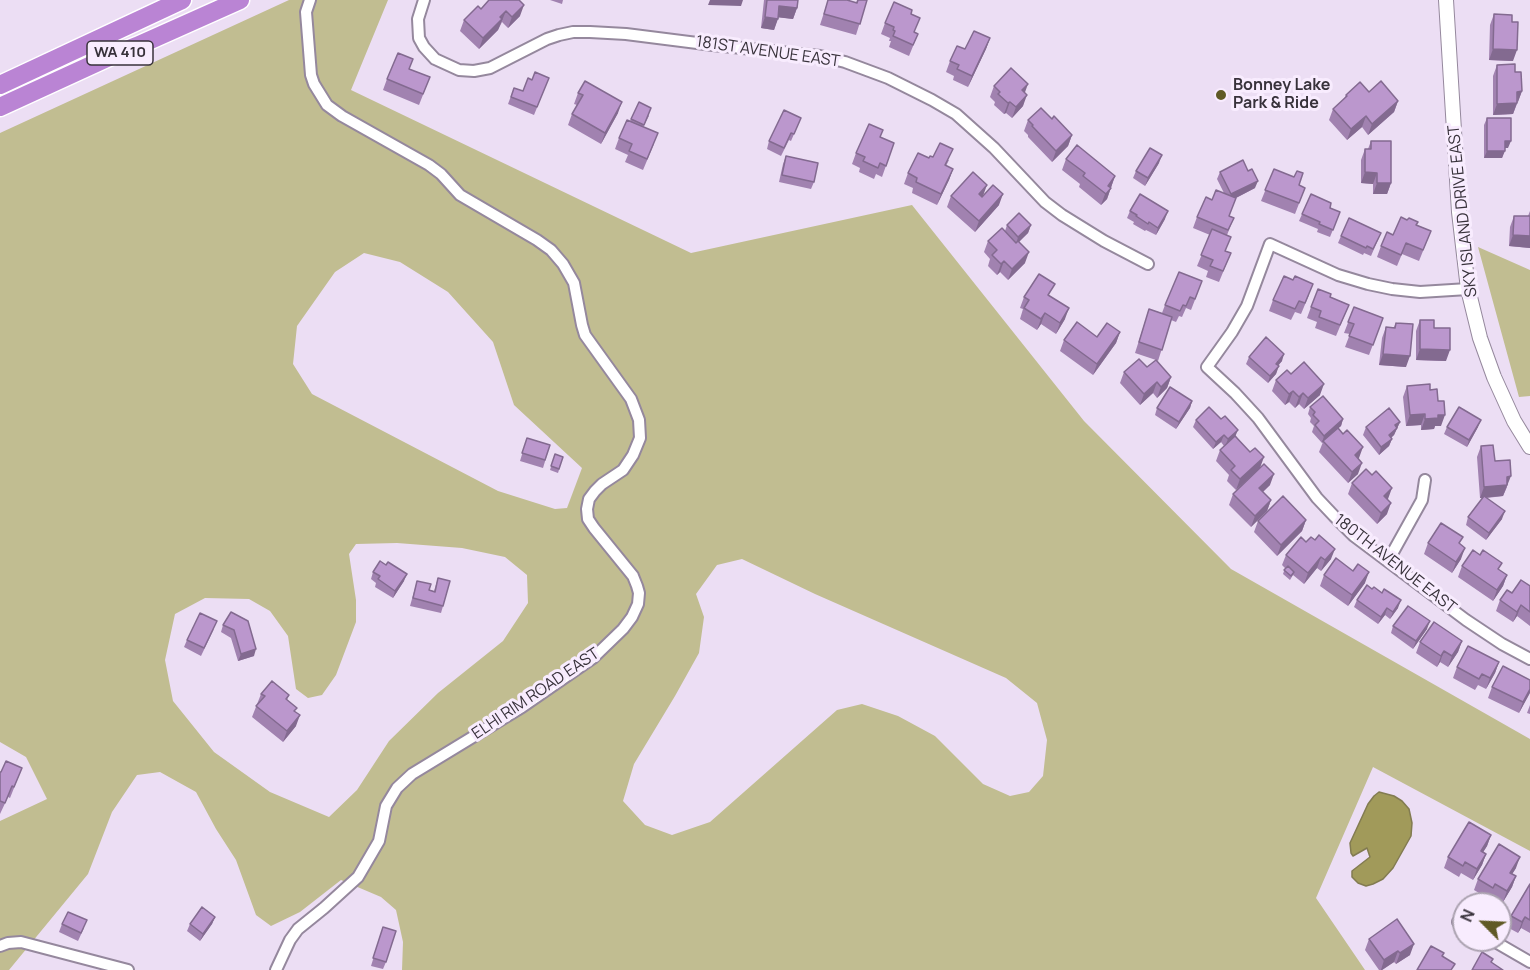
<!DOCTYPE html>
<html>
<head>
<meta charset="utf-8">
<style>
  body { margin:0 }
  #map { position:relative; width:1530px; height:970px; overflow:hidden; background:#ecdef4; font-family:Manrope,sans-serif }
  canvas { display:block }
  .north { position:absolute; left:1452px; top:892px; width:60px; height:60px; box-sizing:border-box; background:#f8ecfe; border:2px solid #aba2b0; border-radius:50%; rotate:294deg; font-size:16px; font-weight:700; line-height:24px; text-align:center; color:#38323b }
  .north::after { content:''; display:block; margin:auto; width:21px; height:27px; background:#5f5925; clip-path:polygon(50% 0,100% 100%,50% 72%,0 100%) }
</style>
</head>
<body>
<div id="map">
<canvas width="1530" height="970"></canvas>
<div class="north">N</div>
</div>
<script>
const ctx = document.querySelector('canvas').getContext('2d');
ctx.lineJoin = 'round';
function fillPath(path, color) {
  ctx.fillStyle = color;
  ctx.fill(path, 'evenodd');
}
function poly(rows) {
  const path = new Path2D();
  for (const r of rows) {
    path.moveTo(r[0], r[1]);
    for (let i = 2; i < r.length; i += 2) path.lineTo(r[i], r[i + 1]);
  }
  return path;
}
function stroke(path, color, width, dash) {
  ctx.strokeStyle = color;
  ctx.lineWidth = width;
  ctx.lineCap = dash ? 'butt' : 'round';
  ctx.setLineDash(dash || []);
  ctx.stroke(path);
}
function drawText(font, color, halo, rows, align = 'center') {
  ctx.font = font + ' Manrope,sans-serif';
  ctx.lineWidth = 6;
  ctx.setLineDash([]);
  ctx.textBaseline = 'middle';
  ctx.strokeStyle = halo;
  ctx.fillStyle = color;
  for (const [text, x, y, turn = 0] of rows) {
    ctx.save();
    ctx.translate(x, y);
    ctx.rotate((+turn || 0) * Math.PI / 180);
    ctx.textAlign = isNaN(turn) ? turn : align;
    if (halo) ctx.strokeText(text, 0, 0);
    ctx.fillText(text, 0, 0);
    ctx.restore();
  }
}
const green = poly([
  [289,0,388,0,351,90,691,253,912,205,1084,421,1231,569,1530,739,1530,851,1373,767,1316,898,1365,970,402,970,403,942,396,910,381,897,341,880,300,912,271,926,256,915,236,860,216,829,196,792,160,772,137,775,112,812,88,874,9,970,0,970,0,821,47,799,26,757,0,742,0,133],
  [364,253,400,262,448,292,493,342,514,405,582,468,567,508,555,509,498,491,312,394,293,364,297,326,335,272],
  [397,543,462,548,505,557,527,575,528,603,503,641,438,693,389,741,357,790,329,817,270,792,214,752,173,701,165,660,175,614,205,598,249,599,270,611,288,636,296,689,308,698,322,695,336,675,356,622,356,600,349,554,356,544],
  [742,559,815,594,1006,678,1037,703,1047,740,1043,776,1029,792,1010,796,983,784,935,736,898,716,862,704,837,710,710,822,672,835,645,825,623,801,634,764,675,696,699,653,704,617,696,594,717,565],
  [1478,247,1530,270,1530,396,1519,397]
]);
const water = poly([
  [1379,792,1394,796,1402,801,1409,809,1412,823,1411,836,1393,868,1383,879,1373,884,1366,886,1358,883,1352,877,1352,871,1370,857,1367,848,1353,856,1351,853,1350,843,1368,804,1374,796,1379,792]
]);
const minor = poly([
  [424,0,418,19,419,38,424,47,435,59,459,70,474,71,490,68,547,39,559,35,573,32,590,32,626,34,713,45,820,56,845,62,888,78,932,100,956,114,994,148,1045,202,1062,215,1104,241,1148,264],
  [1468,289,1420,292,1392,289,1368,284,1338,275,1270,244,1247,306,1232,332,1207,367,1235,393,1258,418,1317,498,1334,516,1354,536,1466,620,1502,644,1530,659],
  [1388,561,1422,500,1425,480],
  [1458,922,1464,925],
  [1492,940,1530,962],
  [0,946,8,943,21,942,128,970],
  [276,970,290,940,298,929,324,908,358,877,379,841,386,806,397,788,412,774,522,707,593,658,623,629,632,617,638,604,639,593,637,586,633,576,594,528,588,519,587,509,589,499,595,491,602,484,623,470,633,455,640,438,639,420,631,399,585,335,582,325,574,283,563,264,551,250,537,240,460,195,441,174,429,165,342,116,327,105,314,84,311,75,306,12,310,0]
]);
const tertiary = poly([
  [1446,0,1459,212,1468,289,1480,338,1494,377,1514,421,1530,447]
]);
const trunk = poly([
  [0,85,182,0],
  [0,107,109,57,137,46,240,0]
]);
const wall = poly([
  [489,0,520,16,508,28,502,22,498,30,479,49,460,31,464,20,481,9],
  [550,0,563,0,562,4],
  [764,0,798,0,797,8,793,19,778,17,774,30,761,28],
  [828,0,856,3,857,0,867,0,856,35,820,25],
  [911,14,915,32,918,34,909,56,889,47,891,41,889,41,890,38,881,34,885,23],
  [1494,14,1513,61,1489,60,1490,25],
  [990,38,986,49,968,87,953,80,954,76,946,72,950,61,965,49],
  [413,59,409,69,430,77,419,105,383,90,387,79],
  [1497,65,1515,72,1522,91,1513,114,1493,115,1493,76],
  [549,78,534,115,508,104,514,88,523,91,532,80],
  [994,86,1025,93,1023,106,1012,118,1006,113,1004,114,994,105,995,102,990,97],
  [1369,92,1398,101,1394,112,1368,135,1362,127,1347,140,1329,120,1333,109,1344,99,1346,95],
  [578,93,618,113,601,144,568,125,572,114,577,105,574,104],
  [639,102,649,116,643,127,654,144,643,170,625,162,628,155,615,149,619,138,630,121],
  [801,118,791,141,789,140,781,156,767,149,769,141],
  [1487,118,1508,148,1505,148,1502,158,1484,158,1484,125],
  [1052,119,1072,135,1068,146,1052,162,1028,137,1028,135,1024,131,1028,120],
  [883,130,880,137,894,143,882,177,876,174,874,179,859,172,860,168,852,164,856,153],
  [1371,141,1391,183,1387,194,1373,194,1373,184,1361,183,1361,160,1365,149,1368,149],
  [786,156,814,182,811,189,779,182,783,164],
  [933,157,949,160,946,166,953,169,949,180,937,205,912,193,913,188,904,184,908,173,929,158],
  [1066,159,1115,176,1107,199,1101,205,1079,187,1080,184,1062,170],
  [1159,163,1145,186,1133,178,1136,171],
  [1274,169,1299,185,1305,188,1295,214,1261,201],
  [1220,172,1255,188,1236,198,1229,216,1234,218,1227,235,1226,251,1231,253,1219,282,1206,277,1208,271,1197,266,1210,235,1193,228,1197,217,1212,200,1224,193,1217,179],
  [1311,194,1330,208,1340,212,1330,237,1317,232,1318,229,1299,221],
  [951,196,999,205,975,232,947,207],
  [1130,211,1165,219,1156,235,1146,230,1145,231,1133,224,1134,222,1127,218],
  [1530,211,1530,248,1509,246,1510,227,1514,216,1528,216],
  [1007,225,1031,225,1028,233,1019,241,1025,263,1008,280,1000,272,997,275,988,266,990,259,984,252,988,241,1005,231],
  [1417,225,1431,231,1419,261,1402,254,1397,266,1377,257,1381,246,1393,235],
  [1381,233,1371,256,1364,253,1363,255,1338,243,1341,236],
  [1293,280,1309,295,1301,314,1295,312,1291,320,1269,311,1273,300],
  [1198,292,1191,310,1186,308,1182,317,1179,316,1176,322,1171,320,1158,361,1156,360,1171,377,1167,388,1157,398,1153,393,1140,405,1120,383,1124,372,1147,367,1156,360,1135,353,1149,309,1162,313,1165,305],
  [1050,296,1065,319,1056,334,1041,324,1037,330,1020,319,1023,309,1020,308,1024,297],
  [1330,297,1349,305,1336,336,1315,328,1317,322,1307,318,1311,307],
  [1354,307,1383,318,1369,355,1345,347,1350,334,1344,333],
  [1420,320,1434,328,1446,361,1416,360,1416,331],
  [1396,323,1406,367,1379,365,1382,338,1386,327,1394,327],
  [1120,332,1116,343,1093,375,1060,351,1064,340,1097,337],
  [1249,357,1282,361,1278,366,1276,374,1268,383,1246,364],
  [1291,374,1320,395,1304,409,1299,404,1295,408,1289,402,1285,405,1272,391,1276,380],
  [1407,386,1430,390,1441,426,1435,426,1434,429,1421,430,1421,425,1406,426,1403,397],
  [1192,401,1190,408,1176,429,1155,415,1157,408],
  [1310,407,1343,419,1341,426,1338,428,1359,458,1358,459,1358,474,1348,483,1319,452,1323,442,1322,443,1312,432,1314,426,1310,422,1311,418,1308,414],
  [1221,419,1236,436,1260,468,1270,485,1263,492,1271,500,1267,511,1251,527,1229,505,1233,494,1257,471,1236,490,1227,481,1229,475,1216,461,1220,450,1224,446,1221,442,1213,449,1193,427,1196,420],
  [1400,422,1394,435,1391,438,1392,439,1389,446,1379,455,1363,435,1366,427],
  [1447,427,1478,427,1467,447,1444,434],
  [527,438,550,445,543,468,520,461],
  [1481,446,1495,461,1507,487,1503,496,1487,498,1502,519,1486,540,1466,525,1468,517,1483,498,1480,498,1477,457],
  [555,454,563,457,558,473,550,470],
  [1352,483,1388,499,1388,500,1387,514,1377,524,1348,494],
  [1306,520,1302,531,1277,556,1254,532,1258,521],
  [1306,542,1331,559,1321,571,1317,568,1304,584,1293,575,1290,580,1283,574,1285,568,1282,565,1286,555],
  [1428,543,1460,544,1461,559,1452,573,1424,554],
  [1462,566,1500,570,1507,575,1503,586,1493,601,1458,577],
  [373,572,404,581,393,598,375,587,376,583,371,579],
  [1324,575,1365,583,1348,606,1320,586],
  [438,578,443,606,441,613,410,606,417,581,429,590,434,591],
  [1530,586,1530,626,1517,616,1513,622,1496,611,1500,600,1512,593],
  [1357,600,1398,608,1390,619,1385,615,1378,624,1354,607],
  [231,612,254,656,238,661,231,638,221,632,223,625],
  [1393,626,1427,629,1413,649,1391,633],
  [214,629,201,656,184,647,187,640],
  [1462,641,1458,652,1448,667,1440,662,1437,667,1416,653,1420,642],
  [1499,662,1495,673,1486,689,1478,685,1475,690,1453,678,1457,667],
  [1492,687,1530,689,1530,692,1519,713,1488,698],
  [261,694,289,695,287,700,295,711,296,726,283,742,252,717],
  [1530,705,1530,714,1527,713],
  [22,768,10,798,8,797,0,814,0,772],
  [1491,835,1487,846,1483,852,1486,854,1482,865,1473,880,1461,873,1459,877,1444,868,1448,857],
  [1516,868,1512,874,1516,876,1512,887,1503,902,1491,895,1489,899,1474,890,1478,879],
  [1530,884,1530,933,1521,928,1518,933,1507,927,1511,916],
  [215,917,212,924,200,941,187,931,190,924],
  [62,924,84,928,78,941,59,932],
  [383,927,386,962,383,969,371,966],
  [1369,939,1410,955,1396,964,1394,962,1382,970,1379,970,1365,950]
]);
const shadedWall = poly([
  [710,0,743,0,741,6,708,5],
  [524,5,520,16,508,28,512,17],
  [779,6,797,8,793,19,775,17],
  [506,11,498,30,479,49,483,38],
  [765,17,778,19,774,30,761,28],
  [990,38,986,49,968,87,972,76],
  [1493,49,1517,50,1513,61,1489,60],
  [1028,84,1024,95,1022,90],
  [1522,91,1518,102,1517,92],
  [1027,95,1023,106,1012,118,1016,107],
  [1398,101,1394,112,1368,135,1372,124],
  [622,102,618,113,601,144,605,133],
  [1010,102,1006,113,1004,114,1008,103],
  [1517,103,1513,114,1493,115,1497,104],
  [1366,116,1362,127,1347,140,1351,129],
  [1072,135,1068,146,1052,162,1056,151],
  [1505,141,1511,141,1508,148,1502,148],
  [1487,151,1505,151,1502,158,1484,158],
  [1162,155,1159,163,1145,186,1148,178],
  [953,169,949,180,937,205,941,194],
  [1365,172,1377,173,1373,184,1361,183],
  [1115,176,1107,199,1101,205,1108,186],
  [1258,181,1255,188,1228,202,1231,194],
  [1377,183,1391,183,1387,194,1373,194],
  [987,185,983,196,975,205,979,194],
  [1003,194,999,205,975,232,979,221],
  [1168,211,1165,219,1156,235,1158,228],
  [1031,225,1028,233,1016,245,1018,237],
  [1513,235,1530,236,1530,248,1509,246],
  [1029,252,1025,263,1008,280,1012,269],
  [1004,261,1000,272,997,275,1001,264],
  [1069,308,1065,319,1056,334,1060,323],
  [1045,313,1041,324,1037,330,1041,319],
  [1120,332,1116,343,1093,375,1097,364],
  [1420,349,1450,350,1446,361,1416,360],
  [1284,354,1282,361,1273,371,1276,364],
  [1383,354,1410,356,1406,367,1379,365],
  [1279,366,1276,374,1268,383,1270,376],
  [1171,377,1167,388,1157,398,1161,387],
  [1157,382,1153,393,1140,405,1144,394],
  [1324,384,1320,395,1304,409,1308,398],
  [1293,391,1289,402,1285,405,1289,394],
  [1303,393,1299,404,1295,408,1299,397],
  [1192,401,1190,408,1176,429,1179,422],
  [1425,414,1421,425,1406,426,1410,415],
  [1438,415,1445,415,1441,426,1435,426,1434,429,1421,430,1425,419],
  [1343,419,1341,426,1322,443,1324,436],
  [1481,420,1478,427,1467,447,1469,440],
  [1400,422,1394,435,1386,442,1389,435,1395,425],
  [1238,430,1235,437,1225,447,1228,439],
  [1224,435,1221,442,1213,449,1216,442],
  [1392,439,1389,446,1379,455,1381,447],
  [1363,447,1359,458,1351,466,1355,455],
  [1264,457,1260,468,1236,490,1240,479],
  [1362,463,1358,474,1348,483,1352,472],
  [1274,474,1270,485,1255,499,1259,488],
  [1511,476,1503,496,1480,498,1484,487,1507,477],
  [1392,488,1388,499,1380,507,1384,496],
  [1271,500,1267,511,1251,527,1255,516],
  [1391,503,1387,514,1377,524,1381,513],
  [1505,511,1502,519,1486,540,1489,533],
  [1306,520,1302,531,1277,556,1281,545],
  [1465,548,1461,559,1452,573,1456,562],
  [1335,549,1331,559,1321,571,1325,560],
  [1321,557,1317,568,1304,584,1308,573],
  [1369,572,1365,583,1348,606,1352,595],
  [407,574,404,581,393,598,395,591],
  [1507,575,1503,586,1493,601,1497,590],
  [1401,600,1398,608,1390,619,1393,612],
  [1521,605,1517,616,1513,622,1517,612],
  [1387,608,1385,615,1378,624,1381,617],
  [1430,621,1427,629,1413,649,1416,641],
  [1462,641,1458,652,1448,667,1452,656],
  [256,649,254,656,238,661,241,654],
  [1444,651,1440,662,1437,667,1441,656],
  [1499,662,1495,673,1486,689,1490,678],
  [1530,689,1530,693,1519,713,1523,702],
  [300,715,296,726,283,742,287,731],
  [1491,835,1487,846,1477,862,1481,851],
  [1486,854,1482,865,1473,880,1477,869],
  [1520,857,1516,868,1506,884,1510,873],
  [1516,876,1512,887,1503,902,1507,891],
  [215,917,212,924,200,941,203,934],
  [1525,917,1521,928,1518,933,1522,922],
  [1414,944,1410,955,1396,964,1400,953],
  [1398,951,1394,962,1382,970,1381,970,1384,960]
]);
const building = poly([
  [489,0,519,0,524,5,512,17,506,11,500,17,502,19,483,38,464,20,478,6,481,9,489,0],
  [767,0,798,0,797,8,779,6,778,19,765,17,767,0],
  [828,0,847,0,857,3,858,0,867,0,860,24,824,14,828,0],
  [894,2,912,10,911,14,920,18,914,32,918,34,913,45,893,36,895,31,893,30,894,27,885,23,894,2],
  [1494,14,1512,15,1512,22,1518,22,1517,50,1493,49,1494,14],
  [974,31,990,38,972,76,957,69,959,65,950,61,957,46,965,49,974,31],
  [398,53,413,59,409,69,430,77,423,94,387,79,398,53],
  [1515,64,1515,72,1521,72,1522,91,1517,92,1517,103,1497,104,1497,65,1515,64],
  [1011,68,1028,84,1022,90,1027,95,1016,107,1010,102,1008,103,998,94,1000,92,994,86,1011,68],
  [535,72,549,78,537,107,511,97,514,88,523,91,528,78,532,80,535,72],
  [585,81,622,102,605,133,572,114,583,95,578,93,585,81],
  [1381,81,1398,101,1372,124,1366,116,1351,129,1333,109,1347,96,1346,95,1360,82,1369,92,1381,81],
  [639,102,651,108,644,125,631,119,639,102],
  [1041,108,1052,119,1054,116,1072,135,1056,151,1032,126,1033,125,1028,120,1041,108],
  [784,110,801,118,794,134,791,133,784,148,769,141,784,110],
  [1487,118,1511,118,1511,141,1505,141,1505,151,1487,151,1487,118],
  [627,120,658,133,647,159,629,151,632,144,619,138,627,120],
  [869,124,883,130,880,137,894,143,886,166,880,163,878,168,863,161,865,157,856,153,869,124],
  [1371,141,1391,141,1391,183,1377,183,1377,173,1365,172,1365,149,1371,149,1371,141],
  [940,143,953,149,945,165,953,169,941,194,916,182,917,178,908,173,918,153,929,158,930,156,933,157,940,143],
  [1077,145,1115,176,1108,186,1111,188,1106,194,1083,176,1085,173,1066,159,1077,145],
  [1150,148,1162,155,1148,178,1136,171,1150,148],
  [786,156,818,163,814,182,782,175,786,156],
  [1243,160,1248,171,1252,169,1258,181,1231,194,1220,172,1243,160],
  [1274,169,1294,177,1297,171,1303,173,1299,185,1305,188,1299,203,1265,190,1274,169],
  [973,172,987,185,979,194,982,197,993,185,1003,194,979,221,951,196,973,172],
  [1216,190,1236,198,1229,216,1234,218,1228,230,1197,217,1206,197,1212,200,1216,190],
  [1140,194,1168,211,1158,228,1149,222,1148,224,1136,216,1137,215,1130,211,1140,194],
  [1311,194,1331,203,1330,208,1340,212,1333,230,1319,224,1320,222,1302,214,1311,194],
  [1019,213,1031,225,1018,237,1007,225,1019,213],
  [1514,216,1530,216,1530,236,1513,235,1514,216],
  [1401,217,1407,220,1409,218,1418,222,1416,225,1431,231,1423,250,1406,243,1401,255,1381,246,1387,232,1393,235,1401,217],
  [1349,218,1381,233,1373,249,1367,246,1366,248,1341,236,1349,218],
  [1002,228,1016,243,1018,241,1029,252,1012,269,1004,261,1001,264,992,255,997,250,988,241,1002,228],
  [1212,229,1231,237,1225,251,1231,253,1223,271,1210,266,1213,260,1201,255,1212,229],
  [1179,272,1202,281,1195,299,1190,297,1186,306,1183,305,1180,311,1165,305,1179,272],
  [1039,274,1055,284,1048,295,1069,308,1060,323,1045,313,1041,319,1024,308,1029,300,1024,297,1039,274],
  [1284,276,1293,280,1295,276,1313,284,1305,303,1299,301,1295,309,1273,300,1284,276],
  [1318,289,1331,294,1330,297,1349,305,1340,325,1319,317,1321,311,1311,307,1318,289],
  [1354,307,1383,318,1373,345,1349,336,1354,324,1348,322,1354,307],
  [1149,309,1172,317,1162,350,1139,342,1149,309],
  [1420,320,1434,320,1434,328,1450,328,1450,350,1420,349,1420,320],
  [1077,322,1097,337,1107,323,1120,332,1097,364,1064,340,1077,322],
  [1396,323,1413,324,1410,356,1383,354,1386,327,1395,328,1396,323],
  [1266,337,1284,354,1276,364,1279,366,1270,376,1249,357,1266,337],
  [1139,359,1147,367,1156,360,1171,377,1161,387,1157,382,1144,394,1124,372,1139,359],
  [1304,362,1324,384,1308,398,1303,393,1299,397,1293,391,1289,394,1276,380,1287,370,1291,374,1304,362],
  [1430,384,1430,390,1437,389,1438,401,1444,401,1445,415,1438,415,1438,418,1425,419,1425,414,1410,415,1407,386,1430,384],
  [1170,387,1192,401,1179,422,1157,408,1170,387],
  [1323,396,1343,419,1324,436,1315,425,1319,421,1313,415,1315,412,1310,407,1323,396],
  [1209,407,1221,419,1225,416,1238,430,1228,439,1224,435,1216,442,1196,420,1209,407],
  [1459,407,1481,420,1469,440,1447,427,1459,407],
  [1389,408,1400,422,1395,425,1397,428,1389,435,1392,439,1381,447,1366,427,1389,408],
  [1338,428,1343,434,1347,430,1363,447,1355,455,1362,463,1352,472,1323,441,1338,428],
  [1235,436,1250,452,1255,448,1264,457,1240,479,1231,470,1235,466,1220,450,1235,436],
  [527,438,550,445,545,460,522,453,527,438],
  [1493,445,1495,461,1510,460,1511,476,1507,477,1507,485,1484,487,1481,446,1493,445],
  [555,454,563,457,559,469,551,466,555,454],
  [1264,464,1274,474,1259,488,1271,500,1255,516,1233,494,1264,464],
  [1366,469,1372,475,1376,471,1392,488,1384,496,1391,503,1381,513,1352,483,1366,469],
  [1283,496,1306,520,1281,545,1258,521,1283,496],
  [1484,496,1505,511,1489,533,1468,517,1484,496],
  [1441,523,1463,537,1459,543,1465,548,1456,562,1428,543,1441,523],
  [1319,535,1335,549,1325,560,1321,557,1308,573,1286,555,1301,537,1306,542,1311,537,1315,540,1319,535],
  [1473,550,1480,555,1483,550,1502,563,1498,569,1507,575,1497,590,1462,566,1473,550],
  [1336,558,1353,571,1358,564,1369,572,1352,595,1324,575,1336,558],
  [380,561,386,565,388,562,407,574,395,591,378,579,380,576,373,572,380,561],
  [1288,566,1294,572,1291,576,1284,570,1288,566],
  [438,578,450,581,443,606,413,598,417,581,431,584,429,590,435,592,438,578],
  [1521,580,1530,586,1530,612,1521,605,1517,612,1500,600,1507,590,1512,593,1521,580],
  [1367,585,1372,589,1374,587,1382,593,1384,589,1401,600,1393,612,1387,608,1381,617,1357,600,1367,585],
  [1408,606,1430,621,1416,641,1393,626,1408,606],
  [231,612,248,621,256,649,241,654,234,630,223,625,231,612],
  [200,613,217,621,204,648,187,640,200,613],
  [1434,622,1462,641,1452,656,1444,651,1441,656,1420,642,1434,622],
  [1468,646,1499,662,1490,678,1482,674,1479,679,1457,667,1468,646],
  [1503,666,1530,680,1530,689,1523,702,1492,687,1503,666],
  [272,681,289,695,286,699,297,708,294,711,300,715,287,731,256,706,265,696,261,694,272,681],
  [6,761,22,768,14,787,12,786,5,803,0,801,0,772,1,772,6,761],
  [1469,822,1491,835,1481,851,1486,854,1477,869,1465,862,1463,866,1448,857,1469,822],
  [1499,844,1520,857,1510,873,1516,876,1507,891,1495,884,1493,888,1478,879,1499,844],
  [1530,884,1530,920,1525,917,1522,922,1511,916,1530,884],
  [202,907,215,917,203,934,190,924,202,907],
  [68,912,87,920,81,933,62,924,68,912],
  [1397,919,1414,944,1400,953,1398,951,1384,960,1369,939,1397,919],
  [383,927,396,931,386,962,373,958,383,927],
  [1431,946,1444,953,1442,956,1455,964,1451,970,1417,970,1431,946],
  [1482,952,1493,959,1491,962,1503,970,1472,970,1482,952]
]);
const markers = [
  [1221,95,6,"#5f5925"]
];
const shields = [
  [120,53,66]
];
const shieldNames = [
  ["WA 410",120,53]
];
const streetNames = [
  ["181ST AVENUE EAST",768,52,8],
  ["SKY ISLAND DRIVE EAST",1463,211,-96],
  ["180TH AVENUE EAST",1395,564,38],
  ["ELHI RIM ROAD EAST",536,694,-34]
];
const poiNames = [
  ["Bonney Lake",1233,86],
  ["Park & Ride",1233,104]
];
fillPath(green, '#c1bd91');
fillPath(water, '#a19a5a');
stroke(water, '#827b51', 1.5);
stroke(minor, '#95889d', 14);
stroke(tertiary, '#95889d', 16);
stroke(trunk, '#fff', 21);
stroke(minor, '#fff', 10);
stroke(tertiary, '#fff', 14);
stroke(trunk, '#ba84d4', 18);
fillPath(wall, '#a182b0');
fillPath(shadedWall, '#836a90');
fillPath(building, '#bb97cd');
stroke(building, '#836a90', 1.5);
for (const [x, y, r, color] of markers) {
  const dot = new Path2D();
  dot.arc(x, y, r, 0, 2 * Math.PI);
  ctx.fillStyle = color;
  ctx.fill(dot);
  stroke(dot, '#f8ecfe', 2);
}
for (const [x, y, w] of shields) {
  const box = new Path2D();
  box.roundRect(x - w / 2, y - 12, w, 24, 4.5);
  ctx.fillStyle = '#f8ecfe';
  ctx.fill(box);
  stroke(box, '#38323b', 1.5);
}
drawText('bold 15px', '#38323b', null, shieldNames);
drawText('16px', '#38323b', '#f8ecfe', streetNames);
drawText('bold 16px', '#38323b', '#f8ecfe', poiNames, 'left');
</script>
</body>
</html>
